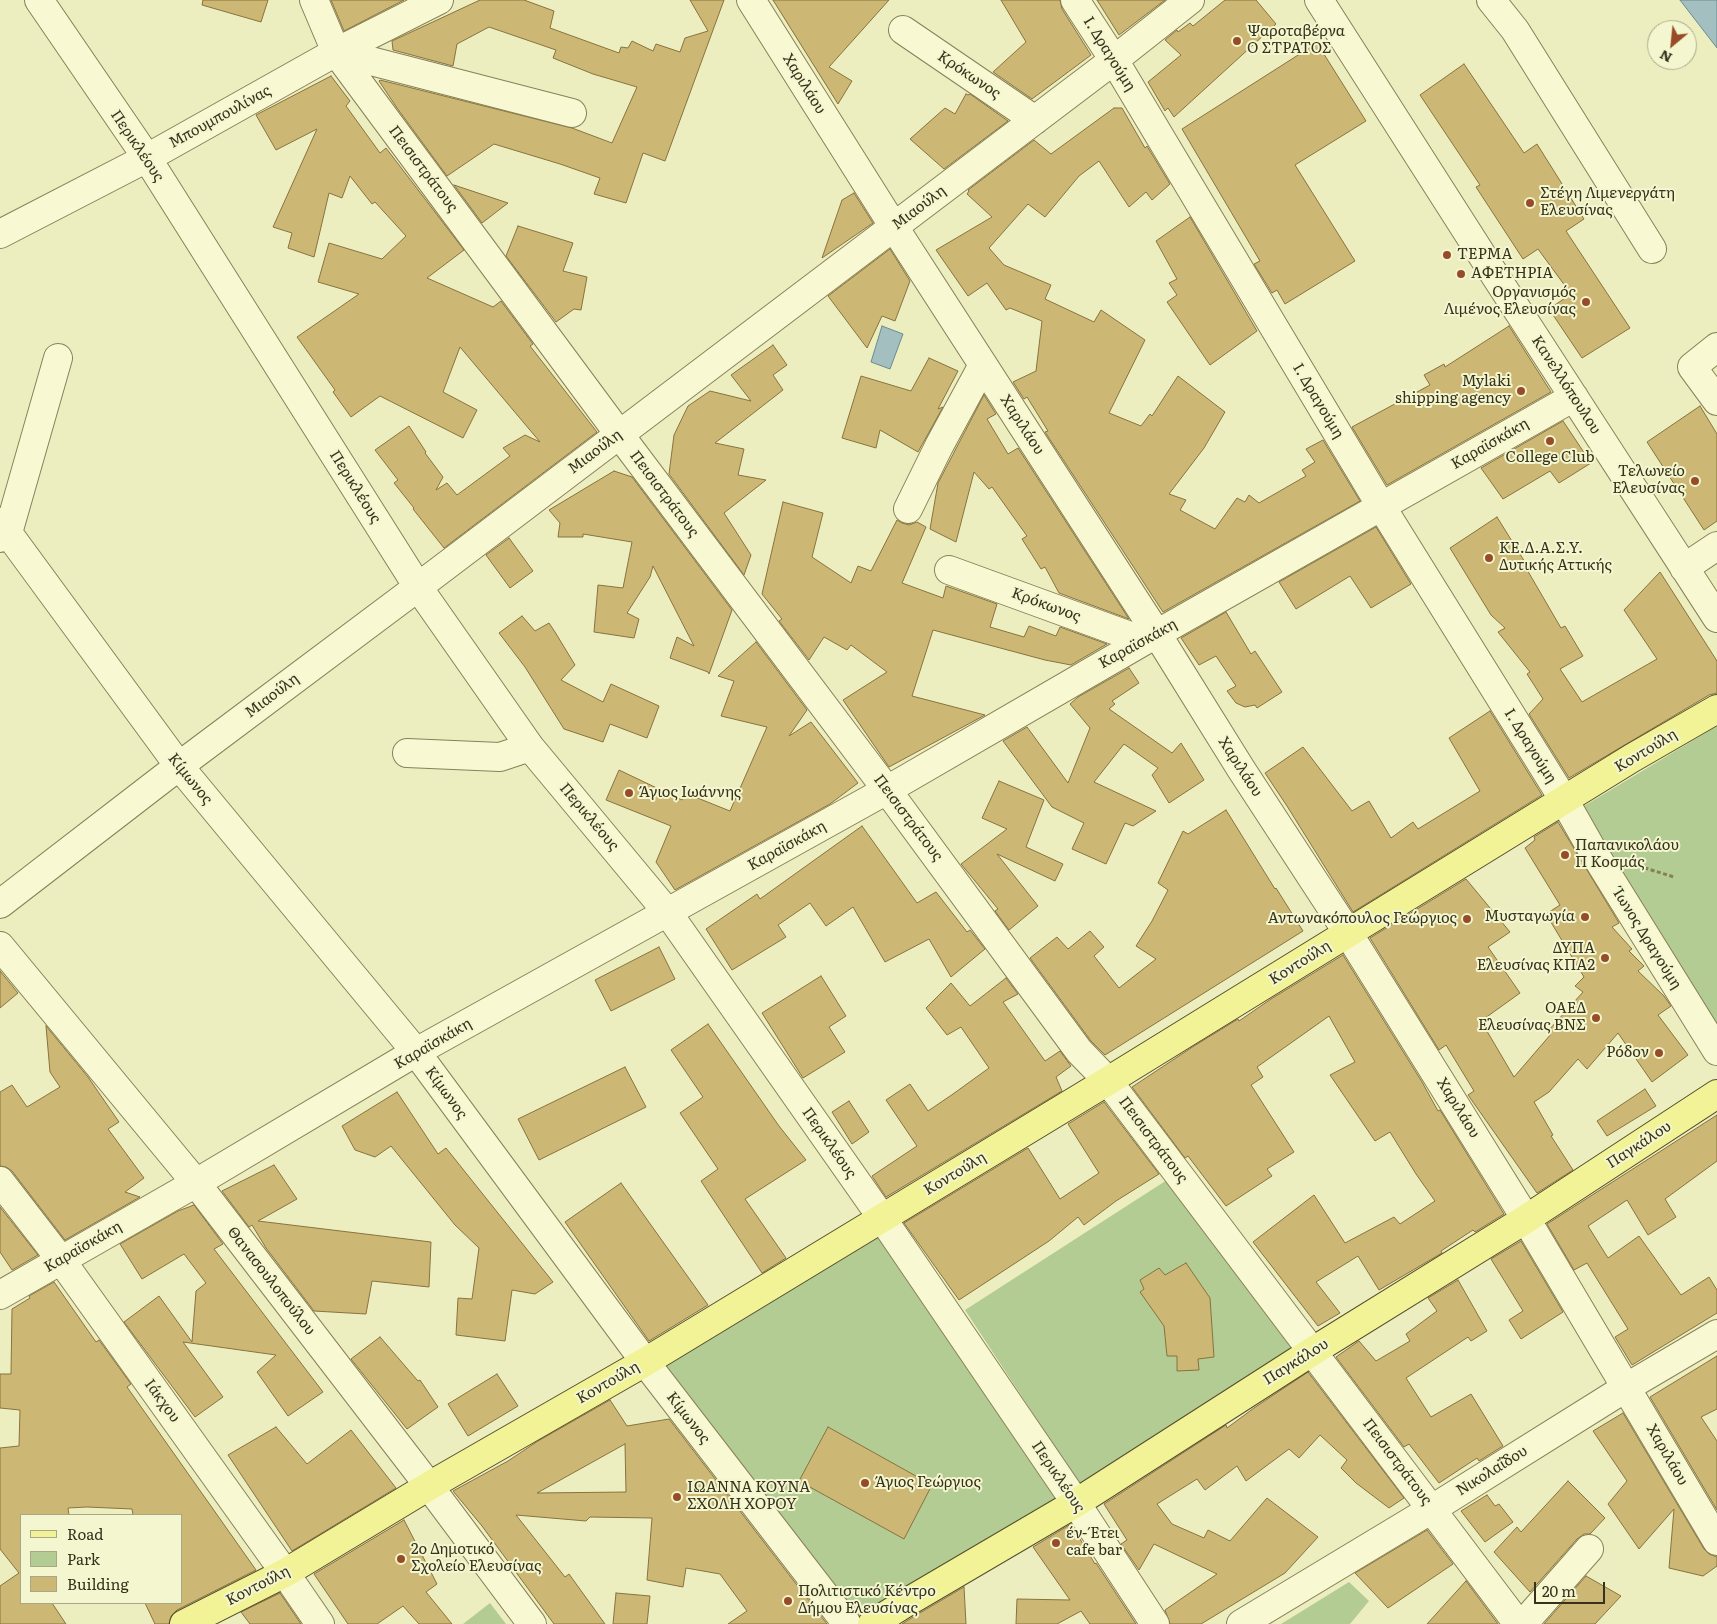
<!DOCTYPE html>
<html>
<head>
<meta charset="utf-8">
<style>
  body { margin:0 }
  #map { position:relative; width:1717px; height:1624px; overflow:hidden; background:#edeec0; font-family:Literata,serif }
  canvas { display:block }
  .legend { position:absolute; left:20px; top:1514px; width:162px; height:90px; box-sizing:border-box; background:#f4f6cf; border:1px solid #a8a887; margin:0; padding:6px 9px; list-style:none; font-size:15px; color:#37321c }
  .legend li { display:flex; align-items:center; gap:10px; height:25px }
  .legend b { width:25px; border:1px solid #a8a887 }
  .north { position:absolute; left:1647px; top:20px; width:50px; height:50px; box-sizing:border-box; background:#f4f6cf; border:1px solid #a8a887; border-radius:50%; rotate:208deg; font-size:14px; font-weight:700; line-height:20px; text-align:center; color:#37321c }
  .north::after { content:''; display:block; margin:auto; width:18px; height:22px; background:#974c27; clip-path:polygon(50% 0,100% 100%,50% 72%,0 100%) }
  .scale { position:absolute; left:1534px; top:1582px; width:71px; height:22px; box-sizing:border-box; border:2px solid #37321c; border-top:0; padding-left:6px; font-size:15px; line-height:18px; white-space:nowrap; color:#37321c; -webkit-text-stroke:4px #f4f6cf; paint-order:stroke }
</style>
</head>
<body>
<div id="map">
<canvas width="1717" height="1624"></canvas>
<ul class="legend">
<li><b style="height:6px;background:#f1f396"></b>Road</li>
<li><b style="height:14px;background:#b3cc94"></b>Park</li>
<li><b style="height:14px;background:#cdb775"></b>Building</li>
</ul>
<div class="north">N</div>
<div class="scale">20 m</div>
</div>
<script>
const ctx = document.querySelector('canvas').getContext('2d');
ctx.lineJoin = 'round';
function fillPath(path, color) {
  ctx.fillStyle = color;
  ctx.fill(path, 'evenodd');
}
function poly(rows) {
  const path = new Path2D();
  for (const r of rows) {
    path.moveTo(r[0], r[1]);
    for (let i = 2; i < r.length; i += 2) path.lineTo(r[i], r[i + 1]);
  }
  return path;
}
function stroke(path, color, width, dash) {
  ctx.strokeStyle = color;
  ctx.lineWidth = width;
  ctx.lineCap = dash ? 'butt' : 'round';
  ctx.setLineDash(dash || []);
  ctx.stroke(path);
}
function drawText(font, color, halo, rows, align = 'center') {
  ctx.font = font + ' Literata,serif';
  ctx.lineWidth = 4;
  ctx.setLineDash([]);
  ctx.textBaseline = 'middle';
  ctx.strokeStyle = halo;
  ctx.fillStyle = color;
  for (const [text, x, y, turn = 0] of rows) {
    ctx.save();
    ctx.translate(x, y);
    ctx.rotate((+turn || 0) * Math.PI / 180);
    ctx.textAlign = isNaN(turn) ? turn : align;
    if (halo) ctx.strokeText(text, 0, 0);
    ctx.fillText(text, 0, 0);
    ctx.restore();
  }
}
const green = poly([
  [1717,726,1717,1038,1579,809],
  [1167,1180,1297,1350,1082,1488,965,1310],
  [880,1231,1059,1498,854,1619,661,1364],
  [1349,1582,1369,1601,1350,1624,1281,1624],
  [490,1603,506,1624,463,1624]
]);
const water = poly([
  [1680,0,1717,0,1717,48,1680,0],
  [882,326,903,334,890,369,871,362,882,326]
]);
const building = poly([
  [203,0,268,0,261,22,202,5,203,0],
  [331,0,404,0,344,31,331,0],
  [480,0,524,0,554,11,550,28,619,53,621,47,628,48,632,41,653,51,656,44,680,52,685,38,708,31,690,0,724,0,665,161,643,153,626,203,594,194,600,178,560,164,494,144,447,176,397,108,379,81,380,80,572,128,612,143,637,87,593,74,553,58,556,50,489,27,457,44,453,66,393,50,392,41,480,0],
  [773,0,889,0,829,67,852,81,838,104,773,0],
  [1001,0,1060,0,1062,9,1091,55,1032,99,993,72,1026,42,1001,0],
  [1097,0,1165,0,1119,35,1097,0],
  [1225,0,1256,0,1276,24,1174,117,1168,108,1165,111,1148,82,1181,55,1165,40,1177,30,1178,32,1190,23,1193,26,1225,0],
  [1317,43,1366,121,1295,165,1355,261,1285,304,1277,290,1272,293,1254,264,1260,261,1182,129,1317,43],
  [1464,64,1524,153,1537,144,1584,219,1566,231,1630,328,1582,358,1549,309,1571,294,1538,249,1523,259,1476,187,1480,185,1420,95,1464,64],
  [331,76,350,101,346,106,380,153,386,148,464,250,427,278,493,307,501,301,533,344,530,346,597,432,444,548,413,509,414,508,394,483,398,480,375,450,409,426,426,452,425,453,443,477,436,490,447,483,457,495,510,456,503,448,525,435,540,442,460,347,443,392,477,410,463,438,380,396,351,417,333,392,335,390,297,337,359,294,318,282,329,243,382,259,406,236,375,202,372,204,350,176,342,198,329,193,314,257,288,248,292,233,273,227,317,129,276,150,256,115,331,76],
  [966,94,968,95,970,94,1008,121,944,169,910,139,945,108,955,114,966,94],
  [1114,108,1122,108,1145,148,1147,146,1170,184,1152,200,1146,192,1129,207,1099,161,1079,176,1045,217,1028,204,989,248,1004,265,1051,285,1045,299,1094,322,1101,310,1145,340,1109,413,1141,426,1150,414,1152,416,1178,376,1225,412,1204,448,1169,494,1186,500,1180,510,1215,529,1237,498,1245,502,1249,495,1259,503,1306,476,1302,470,1315,462,1306,449,1323,440,1360,501,1163,612,1045,432,1048,431,1027,397,1024,399,1013,382,1036,371,1042,321,1010,308,1006,310,987,283,968,296,936,250,992,217,967,194,969,191,968,190,1034,140,1051,154,1114,108],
  [454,185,508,203,482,223,454,185],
  [854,193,873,223,822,258,842,200,854,193],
  [1190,217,1257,331,1210,365,1167,302,1177,295,1169,283,1177,279,1156,241,1190,217],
  [518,226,573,243,563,271,587,277,581,310,574,309,556,322,506,256,518,226],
  [890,249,910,281,895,321,882,316,867,348,828,296,890,249],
  [1509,326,1551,392,1387,485,1352,427,1430,385,1424,375,1444,364,1445,367,1509,326],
  [773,345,787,365,773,375,783,390,715,443,744,449,738,475,766,480,724,513,751,555,744,575,669,474,674,435,688,406,710,391,751,401,731,375,773,345],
  [929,358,958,371,938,409,943,407,918,452,880,430,876,448,842,438,861,376,911,391,929,358],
  [984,395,996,414,987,419,1008,454,1018,448,1129,619,1059,593,1045,567,1041,569,1022,539,1027,536,992,487,989,489,974,472,956,542,930,529,938,483,984,395],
  [1700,406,1717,434,1717,521,1704,530,1647,442,1700,406],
  [1563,421,1591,463,1559,483,1550,471,1503,499,1481,468,1563,421],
  [614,471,632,477,732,610,709,674,708,672,670,658,677,637,694,646,653,566,650,577,627,613,639,619,634,638,594,632,598,585,623,588,632,542,583,534,583,537,558,537,560,523,549,510,614,471],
  [783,502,823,513,812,557,851,583,858,566,871,571,897,520,902,523,909,525,917,522,926,527,902,583,943,598,946,586,997,604,990,627,1024,637,1029,626,1056,636,1060,627,1107,644,1071,665,1045,660,933,630,912,696,985,715,889,767,843,700,887,672,851,645,847,650,824,637,809,660,779,621,782,619,762,594,783,502],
  [1497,517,1528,567,1526,568,1561,628,1565,626,1583,656,1560,669,1582,702,1657,659,1624,610,1660,572,1717,661,1717,693,1709,695,1569,778,1529,714,1543,699,1527,674,1530,672,1498,632,1505,628,1491,615,1450,548,1497,517],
  [1376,527,1411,584,1371,608,1350,576,1296,609,1279,582,1376,527],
  [509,538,533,571,510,588,486,555,509,538],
  [1226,612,1251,654,1255,651,1282,692,1257,708,1255,705,1245,707,1236,703,1227,691,1236,686,1216,656,1199,665,1181,638,1226,612],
  [522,616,535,631,549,623,555,632,575,665,561,680,603,702,611,684,659,706,647,738,610,724,603,742,564,729,525,667,499,633,522,616],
  [756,642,807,710,789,736,811,722,858,783,830,804,675,890,656,862,671,826,606,800,619,770,682,800,685,793,730,811,767,727,721,716,734,681,718,676,756,642],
  [1129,668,1139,683,1112,701,1115,704,1109,709,1172,753,1181,743,1204,780,1169,803,1152,775,1158,768,1124,744,1094,782,1156,811,1133,826,1125,823,1106,864,1072,849,1084,823,1052,807,1003,741,1027,727,1068,783,1090,728,1070,704,1078,697,1129,668],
  [1490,711,1542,795,1353,912,1287,806,1265,773,1303,747,1352,811,1369,801,1391,838,1413,822,1418,829,1480,791,1449,738,1490,711],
  [999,781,1044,800,1026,847,1063,864,1055,881,997,854,1038,906,1009,930,995,911,998,909,961,864,1007,829,982,818,999,781],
  [1226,810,1275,889,1276,888,1303,931,1105,1055,1091,1041,1030,958,1057,937,1068,949,1090,931,1104,947,1094,956,1119,988,1156,959,1136,946,1152,921,1168,890,1158,883,1183,831,1188,834,1226,810],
  [1558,822,1619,923,1612,927,1632,949,1629,951,1644,966,1638,971,1664,996,1671,1006,1658,1015,1688,1055,1652,1082,1618,1033,1587,1069,1578,1059,1549,1092,1534,1102,1553,1135,1551,1136,1573,1170,1537,1193,1468,1095,1474,1091,1446,1045,1439,1050,1370,938,1466,879,1510,932,1488,947,1520,993,1481,1021,1514,1077,1551,1034,1548,1031,1583,992,1575,986,1584,977,1546,914,1560,905,1525,848,1535,840,1534,837,1558,822],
  [862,826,917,903,936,892,967,932,970,930,985,949,951,977,929,939,885,962,853,907,826,926,810,903,778,925,786,937,732,970,706,929,757,894,760,899,862,826],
  [659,947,675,979,611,1011,595,980,659,947],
  [1343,955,1422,1082,1438,1111,1440,1110,1504,1214,1475,1232,1473,1230,1441,1251,1442,1253,1379,1290,1358,1256,1316,1282,1340,1313,1318,1326,1253,1242,1314,1195,1345,1243,1394,1217,1400,1224,1435,1201,1416,1174,1390,1132,1375,1141,1330,1075,1355,1062,1329,1016,1257,1067,1263,1077,1251,1085,1294,1152,1267,1169,1272,1176,1226,1206,1188,1156,1185,1158,1132,1087,1194,1046,1238,1019,1239,1021,1271,999,1343,955],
  [0,971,18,993,0,1008,0,971],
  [821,976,846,1016,829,1027,845,1052,803,1078,762,1013,821,976],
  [1006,978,1018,994,1003,1002,1045,1061,1060,1051,1071,1066,1056,1077,1062,1091,886,1197,872,1176,917,1146,886,1100,910,1084,928,1111,953,1094,989,1068,961,1027,947,1035,926,1008,951,983,970,1006,1006,978],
  [708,1024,779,1126,806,1160,745,1199,786,1258,762,1273,701,1181,718,1169,680,1113,703,1097,671,1050,708,1024],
  [46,1026,88,1077,119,1122,108,1129,144,1178,125,1192,140,1197,65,1240,12,1171,6,1167,0,1166,0,1092,12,1085,27,1107,60,1087,50,1072,46,1026],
  [625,1067,646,1107,539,1160,518,1119,625,1067],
  [1645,1089,1656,1106,1607,1136,1597,1121,1645,1089],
  [397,1092,438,1154,446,1148,553,1282,535,1294,512,1290,505,1341,456,1335,458,1298,472,1299,479,1248,455,1225,391,1146,375,1157,355,1150,342,1126,397,1092],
  [849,1101,869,1132,852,1144,832,1112,849,1101],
  [1104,1102,1159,1174,1116,1201,1084,1225,1078,1217,1049,1241,959,1300,904,1223,1028,1148,1060,1199,1099,1173,1068,1124,1104,1102],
  [1717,1115,1717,1161,1665,1199,1676,1217,1648,1235,1627,1200,1588,1226,1608,1258,1639,1236,1681,1295,1709,1277,1717,1290,1717,1313,1632,1365,1615,1337,1628,1329,1587,1263,1574,1270,1547,1224,1717,1115],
  [274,1165,297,1199,258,1221,431,1242,429,1287,372,1281,366,1314,314,1311,266,1248,252,1225,249,1227,222,1191,274,1165],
  [621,1183,708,1305,649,1341,565,1222,621,1183],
  [194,1205,223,1244,214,1249,323,1392,288,1416,257,1372,276,1355,183,1342,223,1397,195,1417,124,1322,159,1296,192,1342,196,1291,206,1283,184,1254,142,1279,120,1244,178,1211,194,1205],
  [0,1207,38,1255,12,1270,0,1252,0,1207],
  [1521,1241,1563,1312,1521,1339,1509,1320,1523,1311,1491,1259,1521,1241],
  [1186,1263,1210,1298,1214,1357,1198,1359,1199,1370,1177,1371,1177,1356,1167,1356,1164,1326,1140,1292,1144,1289,1140,1280,1159,1268,1165,1275,1186,1263],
  [1458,1280,1487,1331,1471,1341,1468,1337,1406,1378,1431,1417,1471,1394,1503,1446,1479,1461,1477,1458,1439,1483,1409,1444,1404,1447,1336,1357,1359,1341,1376,1361,1410,1341,1406,1334,1437,1311,1428,1298,1458,1280],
  [54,1282,96,1342,99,1340,131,1384,127,1387,256,1570,177,1610,171,1616,169,1624,155,1624,145,1603,181,1603,181,1515,133,1515,132,1509,87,1507,68,1508,69,1515,21,1515,21,1603,52,1603,66,1624,0,1624,0,1586,19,1573,0,1549,0,1448,19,1446,20,1410,0,1408,0,1374,11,1374,12,1309,30,1298,29,1296,54,1282],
  [380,1337,418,1381,420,1380,438,1407,407,1429,351,1359,380,1337],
  [1717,1356,1717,1409,1701,1417,1717,1441,1717,1510,1650,1397,1717,1356],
  [1308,1372,1404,1498,1389,1508,1356,1483,1341,1468,1347,1460,1320,1435,1299,1458,1289,1449,1246,1481,1237,1466,1205,1490,1197,1479,1157,1504,1172,1524,1204,1538,1208,1530,1230,1541,1267,1498,1318,1537,1285,1573,1201,1624,1170,1624,1165,1610,1217,1574,1154,1544,1139,1570,1121,1544,1127,1540,1104,1504,1226,1425,1227,1428,1254,1408,1308,1372],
  [497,1374,518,1406,468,1436,448,1404,497,1374],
  [610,1400,627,1426,669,1419,827,1624,728,1624,747,1611,720,1574,686,1568,683,1587,647,1580,652,1518,590,1517,586,1521,516,1515,565,1577,569,1574,605,1624,554,1624,482,1526,453,1491,508,1461,538,1441,610,1400],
  [625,1444,626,1492,537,1493,625,1444],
  [1623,1413,1704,1549,1709,1554,1717,1557,1717,1566,1703,1576,1669,1568,1674,1509,1639,1549,1608,1504,1627,1481,1593,1431,1623,1413],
  [276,1427,307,1464,351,1430,396,1488,292,1551,228,1455,276,1427],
  [828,1427,932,1485,904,1539,799,1481,828,1427],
  [1568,1481,1605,1518,1590,1534,1584,1534,1577,1539,1530,1592,1494,1552,1517,1527,1521,1532,1568,1481],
  [1487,1495,1495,1506,1499,1504,1513,1522,1485,1542,1461,1511,1487,1495],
  [404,1520,437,1584,426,1592,452,1624,419,1624,403,1606,377,1624,348,1624,314,1574,404,1520],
  [1071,1524,1095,1564,1096,1563,1136,1624,1090,1624,1081,1611,1057,1624,1016,1624,1017,1599,1070,1600,1033,1547,1071,1524],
  [1427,1530,1453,1564,1388,1608,1355,1573,1427,1530],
  [1586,1576,1621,1596,1595,1624,1544,1624,1586,1576],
  [1466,1581,1498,1624,1427,1624,1466,1581],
  [964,1587,966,1624,902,1624,913,1617,964,1587],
  [280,1593,301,1624,250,1624,241,1612,280,1593],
  [616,1593,650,1596,647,1624,613,1624,616,1593]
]);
const path = poly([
  [1632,864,1674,877]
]);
const minor = poly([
  [39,0,147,158,418,587,530,747,668,913,882,1218,1076,1503,1155,1624],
  [314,0,336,52,619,434,887,790,1079,1051,1108,1081,1518,1624],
  [751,0,894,227,1157,634,1241,769,1348,933,1526,1219,1717,1541],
  [1075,0,1114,60,1381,506,1564,800,1594,853,1717,1051],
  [1319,0,1496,277,1717,618],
  [1491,0,1515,30,1652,249],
  [903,30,1035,120],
  [336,52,572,113],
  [0,234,147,158,336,52,439,0],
  [1717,347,1692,367,1717,401],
  [908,509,939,446,983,365],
  [0,522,179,766,416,1052,645,1362,847,1624],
  [0,538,8,533,58,358],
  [1684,568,1717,546],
  [949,570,1144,641],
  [407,753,500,757,530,747],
  [0,904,179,766,418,587,1114,60,1190,0],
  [0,946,196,1183,429,1486,532,1624],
  [0,1181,61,1260,285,1573,320,1624],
  [0,1295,196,1183,416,1052,887,790,1144,641,1574,397],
  [1241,1624,1432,1509,1627,1387,1717,1334],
  [1523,1624,1589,1549]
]);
const major = poly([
  [184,1624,285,1573,429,1486,645,1362,1108,1081,1632,758,1717,709],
  [872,1624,904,1604,1076,1503,1313,1351,1526,1219,1717,1094]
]);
const markers = [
  [1237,41,5,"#974c27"],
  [1530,203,5,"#974c27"],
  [1447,255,5,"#974c27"],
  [1461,274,5,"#974c27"],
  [1586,302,5,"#974c27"],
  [1521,391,5,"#974c27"],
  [1550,441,5,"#974c27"],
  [1695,481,5,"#974c27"],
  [1489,558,5,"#974c27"],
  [629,793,5,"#974c27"],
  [1565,855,5,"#974c27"],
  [1585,917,5,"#974c27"],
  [1467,919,5,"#974c27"],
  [1605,958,5,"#974c27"],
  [1596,1018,5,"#974c27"],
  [1659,1053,5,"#974c27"],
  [865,1483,5,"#974c27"],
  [677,1497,5,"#974c27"],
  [1056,1543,5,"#974c27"],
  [401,1559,5,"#974c27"],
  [788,1601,5,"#974c27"]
];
const poiNames = [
  ["Ψαροταβέρνα",1247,32],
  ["Ο ΣΤΡΑΤΟΣ",1247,49],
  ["Στέγη Λιμενεργάτη",1540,194],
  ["Ελευσίνας",1540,211],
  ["ΤΕΡΜΑ",1457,255],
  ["ΑΦΕΤΗΡΙΑ",1471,274],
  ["Οργανισμός",1576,293,"right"],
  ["Λιμένος Ελευσίνας",1576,310,"right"],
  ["Mylaki",1511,382,"right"],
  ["shipping agency",1511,399,"right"],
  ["College Club",1550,458,"center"],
  ["Τελωνείο",1685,472,"right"],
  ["Ελευσίνας",1685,489,"right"],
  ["ΚΕ.Δ.Α.Σ.Υ.",1499,549],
  ["Δυτικής Αττικής",1499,566],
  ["Άγιος Ιωάννης",639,793],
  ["Παπανικολάου",1575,846],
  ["Π Κοσμάς",1575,863],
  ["Μυσταγωγία",1575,917,"right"],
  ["Αντωνακόπουλος Γεώργιος",1457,919,"right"],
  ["ΔΥΠΑ",1595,949,"right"],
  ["Ελευσίνας ΚΠΑ2",1595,966,"right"],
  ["ΟΑΕΔ",1586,1009,"right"],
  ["Ελευσίνας ΒΝΣ",1586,1026,"right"],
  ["Ρόδον",1649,1053,"right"],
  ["Άγιος Γεώργιος",875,1483],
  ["ΙΩΑΝΝΑ ΚΟΥΝΑ",687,1488],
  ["ΣΧΟΛΗ ΧΟΡΟΥ",687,1505],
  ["έν- Έτει",1066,1534],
  ["cafe bar",1066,1551],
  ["2ο Δημοτικό",411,1550],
  ["Σχολείο Ελευσίνας",411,1567],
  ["Πολιτιστικό Κέντρο",798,1592],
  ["Δήμου Ελευσίνας",798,1609]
];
const streetNames = [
  ["Ι. Δραγούμη",1109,54,58],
  ["Κρόκωνος",969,75,34],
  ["Χαριλάου",804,84,58],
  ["Μπουμπουλίνας",220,117,-29],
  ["Περικλέους",137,146,56],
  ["Πεισιστράτους",423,169,53],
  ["Μιαούλη",919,208,-37],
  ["Κανελλόπουλου",1566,385,57],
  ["Ι. Δραγούμη",1318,401,59],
  ["Χαριλάου",1022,425,57],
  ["Καραϊσκάκη",1490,444,-30],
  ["Μιαούλη",595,452,-37],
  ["Περικλέους",355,487,58],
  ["Πεισιστράτους",664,494,53],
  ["Κρόκωνος",1046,605,20],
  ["Καραϊσκάκη",1138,644,-29],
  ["Μιαούλη",272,696,-37],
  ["Ι. Δραγούμη",1530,746,58],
  ["Κοντούλη",1646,751,-31],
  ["Χαριλάου",1240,767,57],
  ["Κίμωνος",190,779,51],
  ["Περικλέους",589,817,50],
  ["Πεισιστράτους",908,818,53],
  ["Καραϊσκάκη",787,846,-29],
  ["Ίωνος Δραγούμη",1647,939,58],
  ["Κοντούλη",1300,963,-32],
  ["Καραϊσκάκη",433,1044,-30],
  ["Κίμωνος",446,1093,54],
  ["Χαριλάου",1458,1108,58],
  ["Πεισιστράτους",1153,1140,53],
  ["Περικλέους",829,1143,55],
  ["Παγκάλου",1639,1145,-33],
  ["Κοντούλη",955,1174,-31],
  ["Καραϊσκάκη",83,1247,-30],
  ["Θανασουλοπούλου",271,1281,52],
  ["Παγκάλου",1296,1362,-32],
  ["Κοντούλη",608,1383,-30],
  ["Ιάκχου",162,1401,54],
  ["Κίμωνος",688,1418,52],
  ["Χαριλάου",1667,1455,60],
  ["Πεισιστράτους",1397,1462,53],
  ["Νικολαΐδου",1492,1471,-32],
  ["Περικλέους",1058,1477,56],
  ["Κοντούλη",258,1586,-27]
];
fillPath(green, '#b3cc94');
fillPath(water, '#a3bfc0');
stroke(water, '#6a8b8e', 1);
fillPath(building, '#cdb775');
stroke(building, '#87733d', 1);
stroke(minor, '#888158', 30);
stroke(major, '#554d2c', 30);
stroke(path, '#888158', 3, [4, 2.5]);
stroke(minor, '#f8f9d3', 28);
stroke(major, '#f1f396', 28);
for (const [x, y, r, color] of markers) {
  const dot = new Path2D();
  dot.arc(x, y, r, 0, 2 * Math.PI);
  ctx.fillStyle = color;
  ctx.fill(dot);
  stroke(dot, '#f4f6cf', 2);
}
drawText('15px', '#37321c', '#f4f6cf', poiNames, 'left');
drawText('15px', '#37321c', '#f4f6cf', streetNames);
</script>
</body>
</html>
